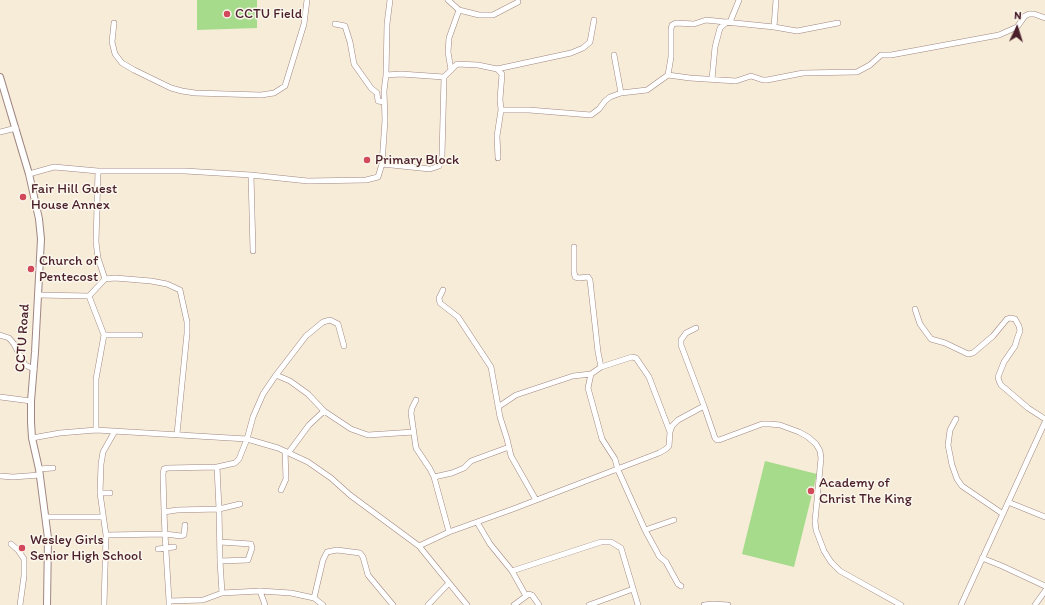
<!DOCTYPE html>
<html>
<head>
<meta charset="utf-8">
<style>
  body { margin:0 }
  #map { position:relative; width:1045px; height:605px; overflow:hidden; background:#f6ecd8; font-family:Itim,sans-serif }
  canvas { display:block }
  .north { position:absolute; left:997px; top:8px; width:40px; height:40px; -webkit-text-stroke:3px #fbf7ec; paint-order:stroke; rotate:4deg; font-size:11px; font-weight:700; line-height:16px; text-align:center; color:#4a1f2b }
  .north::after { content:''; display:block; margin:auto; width:14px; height:18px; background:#4a1f2b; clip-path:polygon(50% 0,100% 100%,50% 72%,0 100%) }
</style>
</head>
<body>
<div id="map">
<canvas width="1045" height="605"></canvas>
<div class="north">N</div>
</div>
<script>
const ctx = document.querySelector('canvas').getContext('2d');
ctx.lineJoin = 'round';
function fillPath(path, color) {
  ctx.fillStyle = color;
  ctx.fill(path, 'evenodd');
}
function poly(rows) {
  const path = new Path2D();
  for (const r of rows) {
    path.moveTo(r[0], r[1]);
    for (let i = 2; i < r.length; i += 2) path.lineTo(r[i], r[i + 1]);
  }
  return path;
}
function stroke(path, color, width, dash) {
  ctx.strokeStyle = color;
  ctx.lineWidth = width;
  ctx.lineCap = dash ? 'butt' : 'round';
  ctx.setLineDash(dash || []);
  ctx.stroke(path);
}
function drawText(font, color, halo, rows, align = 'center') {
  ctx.font = font + ' Itim,sans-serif';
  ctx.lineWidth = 3;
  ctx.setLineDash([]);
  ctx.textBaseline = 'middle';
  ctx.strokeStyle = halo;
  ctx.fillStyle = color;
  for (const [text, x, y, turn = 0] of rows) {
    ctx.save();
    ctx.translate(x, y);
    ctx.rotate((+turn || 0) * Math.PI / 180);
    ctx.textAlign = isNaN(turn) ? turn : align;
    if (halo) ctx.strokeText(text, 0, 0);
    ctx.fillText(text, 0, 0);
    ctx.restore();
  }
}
const green = poly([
  [197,0,257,0,257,28,197,30],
  [765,461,817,474,794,567,742,554]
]);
const minor = poly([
  [448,0,459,10,479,15,493,15,518,2],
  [730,22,739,0],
  [114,23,112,42,115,54,122,63,134,70,171,88,182,91,195,93,261,95,274,93,285,86,304,24,307,0],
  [335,24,345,26,350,42,354,64,371,88,377,93,378,101,384,102],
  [774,27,776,0],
  [614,55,621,93],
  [497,69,502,74,500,99,501,110,529,110,591,115,599,109,605,101,610,97,621,93,647,90,668,75,690,78,736,81,751,76,763,80,767,80,803,73,857,72,870,65,881,55,891,55,999,35,1017,27,1025,16,1029,14,1034,14,1045,18],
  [451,70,448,52,449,38,459,10],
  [386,75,387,24,390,0],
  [668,75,671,57,671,29,672,25,676,23,694,24,706,20,774,27,797,31,838,23],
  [712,79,715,47,720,28,727,22],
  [0,132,16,128],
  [498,158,497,136,501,110],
  [382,164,430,169,439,166,442,156,444,77],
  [98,171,96,242,98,258,105,279],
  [29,174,54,167,98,171,185,171,251,175,308,181,366,180,378,177,382,164,385,120,384,91,386,75,401,74,444,77,457,64,478,65,497,69,571,53,583,48,590,42,594,20],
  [251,175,253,251],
  [443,290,439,298,440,303,458,317,491,367,500,417,507,439,511,456,536,500],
  [38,295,89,296,105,279,115,278,151,281,167,284,180,290,187,322,187,333,177,434],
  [89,296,104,335,96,379,96,430],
  [915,309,920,324,931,339,945,343,968,354,973,353,993,336,1007,319,1010,318,1015,319,1019,326,1020,331,1017,339,1015,346,1004,362,998,377,999,381,1001,385,1028,408,1045,419],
  [696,328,686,333,681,340,681,345,704,406],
  [0,335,9,338,14,344,25,365,34,369],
  [104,335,140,335],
  [601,367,632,357,636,358,649,377,670,432],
  [591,374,588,388,602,439,615,459,618,470,645,530,657,552,659,556,666,562,678,584,681,586],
  [276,375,290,381,308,394,324,411],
  [0,397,31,401],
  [416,400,412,408,411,413,416,448,430,469,434,477,449,532],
  [498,407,516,395,573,376,591,374,601,367,598,352,590,280,588,277,579,278,575,277,574,272,574,247],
  [956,419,950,430,948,445,952,465,957,479,962,486,1003,514],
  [32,438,60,433,96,430,247,439,278,448,308,462,331,478,350,495,419,546,467,605],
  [289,452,309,425,324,411,351,429,368,435,414,432],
  [217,467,235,463,239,459,247,439,253,417,263,394,276,375,306,336,323,322,330,320,338,324,344,346],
  [39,469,53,468],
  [0,476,13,477,40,475],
  [434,477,452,473,464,468,471,461,509,447],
  [281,490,286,479,285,451],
  [100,493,110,493],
  [1008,502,1045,517],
  [164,512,163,474,164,469,168,468,217,467,219,509,240,504],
  [46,517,103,517],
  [477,522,490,544,512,571,526,596],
  [185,525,184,535,181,536,165,534,164,512,177,510,219,509,220,561,222,593],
  [645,530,674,520],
  [106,535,100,493,101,464,103,452,115,431],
  [11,544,18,550,24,559,24,576,20,605],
  [419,546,449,532,513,509,659,453,666,449,669,446,670,432,672,426,678,420,704,406,715,438,717,440,719,440,762,424,770,424,780,425,799,432,808,437,816,444,820,451,821,458,815,521,816,530,824,551,831,562,840,571,901,605],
  [158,549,174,547],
  [982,558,1002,566,1045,586],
  [220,561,248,560,252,548,251,544,220,542],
  [512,571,601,542,611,542,621,548,638,605],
  [260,591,265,605],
  [314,598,323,560,327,552,337,550,360,553,363,557,368,575,393,605],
  [104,605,106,535,165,534,169,601],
  [169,605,169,601,203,600,222,593,260,591,291,593,314,598,323,605],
  [428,605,449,583],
  [514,605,529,594,532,595,539,605],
  [589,605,633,589],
  [704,605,713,604,728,605],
  [961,605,1045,422],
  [1035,605,1045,591]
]);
const tertiary = poly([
  [0,77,29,174,39,219,41,239,35,352,31,401,31,422,32,438,39,469,48,538,47,605]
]);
const markers = [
  [227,14,4,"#d1495b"],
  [367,160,4,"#d1495b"],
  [23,197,4,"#d1495b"],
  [31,269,4,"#d1495b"],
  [811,491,4,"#d1495b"],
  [22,548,4,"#d1495b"]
];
const poiNames = [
  ["CCTU Field",235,14],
  ["Primary Block",375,160],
  ["Fair Hill Guest",31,189],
  ["House Annex",31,205],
  ["Church of",39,261],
  ["Pentecost",39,277],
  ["Academy of",819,483],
  ["Christ The King",819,499],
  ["Wesley Girls",30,540],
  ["Senior High School",30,556]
];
const streetNames = [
  ["CCTU Road",23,338,-86]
];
fillPath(green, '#a6db8b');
stroke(minor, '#a08682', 6);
stroke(tertiary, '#a08682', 8);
stroke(minor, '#fff', 5);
stroke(tertiary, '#fff', 6);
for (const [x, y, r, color] of markers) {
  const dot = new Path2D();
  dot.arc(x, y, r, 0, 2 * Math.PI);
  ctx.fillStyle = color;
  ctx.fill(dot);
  stroke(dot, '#fbf7ec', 1.5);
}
drawText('14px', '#4a1f2b', '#fbf7ec', poiNames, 'left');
drawText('14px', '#4a1f2b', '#fbf7ec', streetNames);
</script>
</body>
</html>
